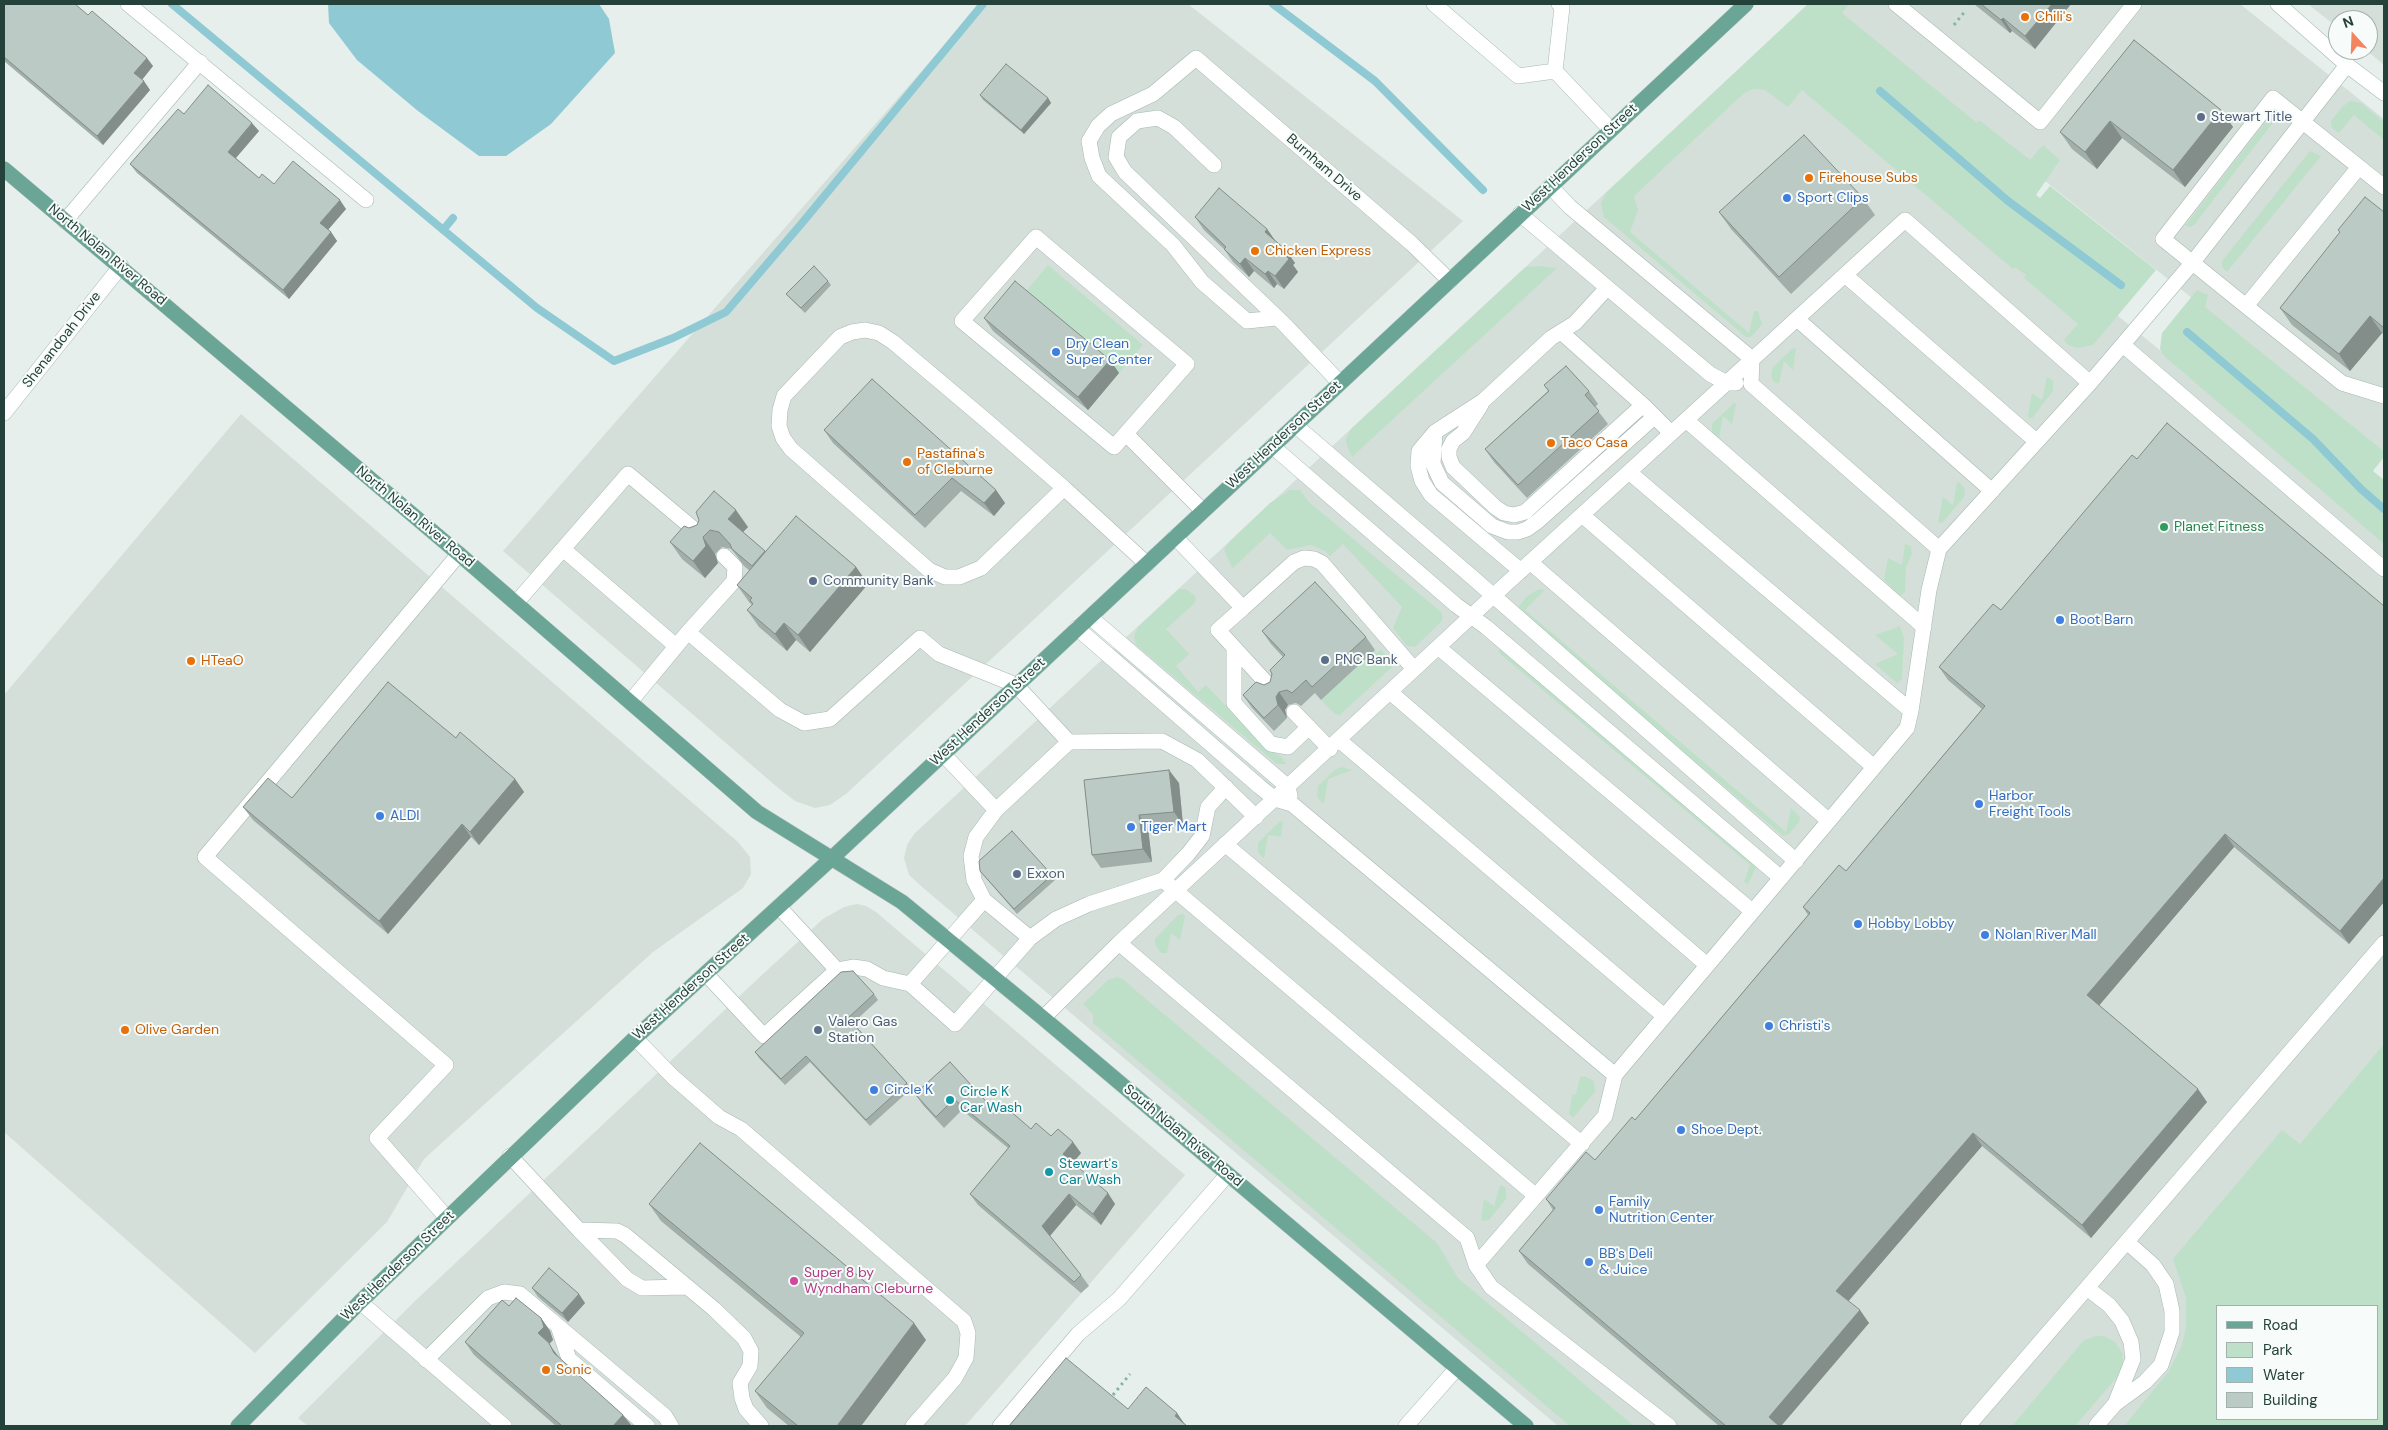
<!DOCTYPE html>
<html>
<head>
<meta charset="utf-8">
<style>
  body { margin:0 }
  #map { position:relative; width:2388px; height:1430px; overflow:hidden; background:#e6efeb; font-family:"DM Sans",sans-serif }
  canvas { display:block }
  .frame { position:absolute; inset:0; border:5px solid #24423a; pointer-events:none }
  .legend { position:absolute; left:2216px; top:1305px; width:162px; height:115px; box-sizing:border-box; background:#f7fbf9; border:1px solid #a3b1ad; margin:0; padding:6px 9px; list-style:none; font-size:15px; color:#24423a }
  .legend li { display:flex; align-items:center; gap:10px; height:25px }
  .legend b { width:25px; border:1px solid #a3b1ad }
  .north { position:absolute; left:2328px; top:10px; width:50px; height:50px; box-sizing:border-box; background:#f7fbf9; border:1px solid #a3b1ad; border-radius:50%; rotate:340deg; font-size:14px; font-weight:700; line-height:20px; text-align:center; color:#24423a }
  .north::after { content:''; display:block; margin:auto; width:18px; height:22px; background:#f4845f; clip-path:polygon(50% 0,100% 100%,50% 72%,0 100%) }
</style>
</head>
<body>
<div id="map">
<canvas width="2388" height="1430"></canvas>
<div class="frame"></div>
<ul class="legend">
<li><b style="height:6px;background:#6aa596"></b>Road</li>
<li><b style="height:14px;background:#bfe0c8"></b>Park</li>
<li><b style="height:14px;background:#8ec9d4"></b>Water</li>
<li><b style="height:14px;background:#bbcac4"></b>Building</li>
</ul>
<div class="north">N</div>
</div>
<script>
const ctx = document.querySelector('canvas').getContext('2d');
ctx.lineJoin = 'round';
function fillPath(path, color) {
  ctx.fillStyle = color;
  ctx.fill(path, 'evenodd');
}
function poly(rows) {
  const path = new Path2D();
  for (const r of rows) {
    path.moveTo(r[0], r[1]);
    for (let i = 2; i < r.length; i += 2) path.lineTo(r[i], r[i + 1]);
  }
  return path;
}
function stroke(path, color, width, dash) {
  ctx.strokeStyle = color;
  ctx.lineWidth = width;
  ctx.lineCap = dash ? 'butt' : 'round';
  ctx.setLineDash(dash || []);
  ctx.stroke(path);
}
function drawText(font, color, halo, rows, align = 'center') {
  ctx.font = font + ' "DM Sans",sans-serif';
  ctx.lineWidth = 4;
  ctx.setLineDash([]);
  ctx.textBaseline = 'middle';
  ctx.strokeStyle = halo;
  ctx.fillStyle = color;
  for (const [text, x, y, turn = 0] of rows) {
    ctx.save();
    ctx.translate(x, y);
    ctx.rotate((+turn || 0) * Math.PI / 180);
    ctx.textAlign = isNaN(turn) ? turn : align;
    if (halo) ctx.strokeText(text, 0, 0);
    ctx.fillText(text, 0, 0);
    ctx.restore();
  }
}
const built = poly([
  [980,4,1188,4,1463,221,846,794,830,805,815,808,795,801,777,787,503,551],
  [1809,4,2240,4,2384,119,2384,451,2045,181,2009,227,2384,533,2384,1121,2217,1306,2130,1426,1558,1426,921,886,909,875,904,858,907,845,914,834],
  [2308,4,2384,4,2384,65,2366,50,2368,50,2368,20,2338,20,2338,28],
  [241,414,738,842,750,857,751,874,743,888,653,952,424,1159,387,1222,255,1353,4,1132,4,695],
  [857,904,866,906,876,912,1185,1175,965,1426,308,1426,298,1418,415,1301,764,973,823,919,844,907]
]);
const green = poly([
  [1808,4,1849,4,1842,13,1977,123,1979,120,2030,160,2043,145,2060,160,2036,195,2040,198,2050,186,2156,270,2093,345,2077,348,2068,345,2064,340,2078,324,2024,278,2026,275,2015,267,2013,269,1802,90,1788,107,1765,90,1753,89,1743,94,1634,196,1638,210,1630,232,1749,333,1754,311,1758,311,1762,324,1751,337,1746,337,1604,217,1601,203,1607,192],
  [2350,101,2361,103,2384,122,2384,140,2354,115,2339,133,2332,128,2331,121,2342,107],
  [2270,116,2273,122,2272,124,2194,225,2190,227,2185,226],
  [2310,151,2321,156,2227,272,2222,267,2222,261],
  [1048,265,1143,345,1119,373,1024,294],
  [1538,266,1557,268,1352,457,1347,446,1346,439,1351,429,1517,275,1526,267],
  [2197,290,2208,295,2205,307,2384,451,2384,457,2373,471,2384,480,2384,544,2164,356,2160,349,2162,333],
  [1796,348,1793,370,1784,361,1779,384,1774,382,1771,377,1772,368,1792,349],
  [2047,377,2053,381,2053,391,2033,417,2029,419,2028,415,2032,393,2042,400],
  [1734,403,1736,404,1732,424,1723,416,1719,439,1712,434,1712,424],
  [1957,482,1959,482,1965,489,1964,497,1942,523,1940,523,1938,522,1943,497,1953,505],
  [1290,490,1300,490,1309,502,1441,612,1443,618,1439,624,1415,647,1407,646,1393,628,1402,607,1343,544,1330,556,1325,551,1311,545,1287,550,1270,533,1233,568,1231,566,1224,549,1229,542,1270,503],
  [1905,544,1911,546,1912,554,1906,567,1905,592,1900,596,1884,580,1888,558,1902,565],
  [1179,589,1186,589,1196,597,1195,603,1166,629,1189,654,1176,666,1198,692,1206,685,1269,751,1281,756,1286,764,1277,764,1136,645,1134,636,1138,627],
  [1539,589,1545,590,1525,610,1786,832,1791,808,1800,817,1799,822,1789,834,1783,836,1516,610,1527,596],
  [1900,626,1904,638,1902,679,1897,683,1875,664,1898,654,1875,635],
  [1501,648,1757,865,1748,884,1744,882,1750,865,1498,652],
  [1381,650,1393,663,1392,667,1340,715,1335,714,1321,700,1374,651,1377,653],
  [1342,767,1352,770,1328,779,1324,803,1322,803,1317,796,1318,786,1336,769],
  [1280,821,1283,822,1281,837,1268,835,1264,859,1258,852,1258,843],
  [1183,914,1185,916,1180,940,1171,933,1167,953,1161,953,1155,944,1155,939,1178,915],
  [1117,977,1123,979,1134,989,1437,1243,1458,1278,1634,1426,1570,1426,1093,1023,1093,1015,1083,1004,1108,980],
  [2384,1044,2384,1426,2124,1426,2169,1371,2182,1345,2186,1328,2186,1298,2173,1259,2282,1130,2300,1144],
  [2217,1306,2377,1306,2377,1419,2217,1419],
  [1584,1076,1594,1081,1595,1092,1573,1118,1569,1114,1572,1095,1576,1094,1580,1077],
  [1500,1185,1506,1188,1506,1199,1489,1220,1481,1221,1484,1199,1494,1206],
  [2096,1336,2104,1336,2115,1342,2122,1352,2123,1365,2118,1376,2075,1426,2012,1426,2084,1340]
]);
const water = poly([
  [328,4,599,4,609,19,615,53,551,124,506,156,479,156,418,111,357,60,329,23]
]);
const stream = poly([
  [172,4,537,308,614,361,673,338,726,312,802,223,983,4],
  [1273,4,1375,81,1483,190],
  [1880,91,2008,201,2121,285],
  [443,230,453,218],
  [2187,332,2313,439,2361,489,2384,509]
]);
const path = poly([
  [1954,25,1966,10],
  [1113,1395,1130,1374]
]);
const minor = poly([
  [128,4,366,200],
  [1434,4,1518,76,1555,71],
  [1559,4,1562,7,1555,71,1611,130],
  [1896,4,2040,122,2134,4],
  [2278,4,2347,65,2384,93],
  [1214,165,1174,127,1158,118,1137,121,1119,137,1116,157,1125,172,1284,324,1340,383],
  [2359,167,2246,306,2163,239,2273,98,2384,187],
  [1550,186,1570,207,1752,359,1751,384],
  [1520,214,1710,374,1727,383,1736,383],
  [65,221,200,62],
  [1036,237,1187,364,1114,447,962,321,1036,237],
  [1845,275,2036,441],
  [2246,306,2342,383,2384,396],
  [1276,318,1247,321,1202,282,1173,245,1099,176,1092,158,1089,141,1098,126,1111,114,1153,94,1196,58,1412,244,1450,281],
  [1797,319,1992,491],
  [1561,332,1643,405,1671,433],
  [2123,345,2384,569],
  [1751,384,1939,549],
  [1481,405,1463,433,1453,441,1449,449,1449,457,1453,467,1495,507,1504,513,1514,515,1525,512,1643,405],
  [4,413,121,266],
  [1686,420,1924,627],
  [1295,425,1472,577,1796,861],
  [1435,432,1433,464,1442,483,1492,526,1508,532,1518,532,1527,529,1538,521,1654,417],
  [1126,434,1203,511],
  [1272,446,1456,605,1486,627,1781,878],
  [1629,472,1911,711],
  [1064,488,981,568,959,577,945,577,929,570,791,449,783,438,779,426,780,410,784,396,840,337,852,332,865,330,879,333,893,342,982,417,1064,488,1147,564],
  [1582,515,1874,767],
  [1175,537,1243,608,1294,562,1304,558,1314,559,1322,563,1414,669],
  [563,549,676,646],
  [1530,562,1828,820],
  [1521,571,1431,495,1422,481,1418,466,1419,451,1435,432,1483,401,1551,338,1575,323,1607,288],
  [516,603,628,474,702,536],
  [1243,608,1218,630,1272,689],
  [1090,617,1288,787,1290,796],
  [1077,628,1260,787,1275,799,1292,804,1615,1075],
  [688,632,780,710,804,723,830,719,920,638,939,654,1016,685,1069,742,996,810,943,754],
  [1438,647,1752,911],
  [1234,648,1234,703,1271,744,1288,747,1309,727],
  [1390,692,1707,965],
  [630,702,688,632,734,581,735,567,724,556],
  [1294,712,1330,749],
  [1339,740,1664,1016],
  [1069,742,1162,741,1197,760,1256,817],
  [1225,844,1582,1144],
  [1163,880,1188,854,1202,836,1208,807,1226,787],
  [984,900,974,880,971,856,976,837,996,810],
  [1030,938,1056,919,1089,904,1163,880,1536,1196],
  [1119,943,1467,1238,1476,1265,1491,1287,1669,1426],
  [837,970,853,967,867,969,883,978,910,984,984,900,1030,938,955,1024,910,984],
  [706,974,764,1036,837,970,779,907],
  [1043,1018,1119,943,1493,596,1905,220,2090,383],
  [635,1038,673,1077,719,1117,741,1129,964,1321,968,1333,966,1358,955,1378,913,1426],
  [510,1156,579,1230,617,1231,625,1235,714,1309,744,1338,751,1351,750,1366,740,1383,742,1398,746,1409,761,1426],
  [447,1218,377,1138,446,1065,205,857,459,554],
  [579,1230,627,1279,642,1288,686,1287],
  [1476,1265,1605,1116,1615,1075,1907,728,1911,711,1929,590,1939,549,2090,383,2193,262,2347,65],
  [2087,1288,2109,1305,2122,1321,2131,1342,2133,1359,2115,1404],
  [360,1302,504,1426],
  [558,1326,569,1359,647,1426],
  [426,1360,488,1298,504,1292,520,1294,665,1416,671,1426],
  [1000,1426,1078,1334,1119,1299,1228,1174],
  [1406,1426,1457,1368],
  [1968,1426,2384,943],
  [2096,1426,2115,1404,2145,1382,2161,1365,2172,1332,2172,1311,2166,1284,2153,1265,2127,1242]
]);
const major = poly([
  [4,169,459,554,757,812,902,902,1043,1018,1526,1426],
  [238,1426,360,1302,635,1038,832,858,1746,4]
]);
const wall = poly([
  [4,4,88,15,153,66,142,80,150,90,103,145,4,61],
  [1974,4,2071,4,2035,49,2012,31,2010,33],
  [2134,40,2221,110,2233,127,2185,187,2122,138,2097,169,2072,149,2060,132],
  [980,95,1048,98,1051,103,1024,134,983,100],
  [184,114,259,131,236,158,259,178,274,184,346,209,328,230,331,232,337,241,289,299,137,173,130,164],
  [1863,198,1875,215,1791,294,1731,229,1719,212],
  [2384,212,2384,335,2382,333,2350,371,2292,325,2280,308,2340,233,2338,230],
  [1195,217,1267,229,1276,242,1295,263,1293,265,1298,272,1284,289,1277,284,1274,288,1254,271,1249,277,1233,262,1224,249,1204,230],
  [828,281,831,285,805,313,786,294],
  [984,318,1110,360,1119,373,1088,410,993,331],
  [1544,385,1589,391,1598,404,1595,407,1608,424,1527,498,1494,462,1485,449,1548,391],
  [824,430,996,490,1005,503,994,516,961,491,925,528,833,443],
  [2137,459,2384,606,2384,902,2349,944,2234,847,2099,1005,2207,1102,2091,1238,1982,1146,1848,1301,1869,1323,1781,1426,1719,1426,1528,1264,1519,1251,1553,1210,1546,1199,1595,1160,1635,1120,1808,915,1803,907,1846,871,1982,709,1948,680,1939,667,2001,610],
  [697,525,748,527,743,532,766,552,856,567,868,584,810,652,796,640,787,651,759,627,747,610,752,605,749,602,737,585,750,571,744,566,736,555,731,549,722,547,715,554,718,563,705,578,682,559,670,542,689,528],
  [1262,631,1366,637,1375,650,1321,700,1315,693,1301,706,1296,703,1288,705,1285,710,1287,718,1274,731,1252,708,1243,695,1270,682,1283,657,1271,644],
  [456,738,515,779,524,792,479,845,471,837,388,934,253,820,243,807,292,798],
  [1084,780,1179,783,1183,825,1148,828,1152,862,1101,868,1092,855],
  [980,871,1052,875,1055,880,1017,914],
  [874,994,878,1000,853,1023,907,1083,911,1089,870,1126,810,1062,785,1085,759,1058,755,1052],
  [950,1062,994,1110,1031,1129,1051,1136,1081,1153,1073,1163,1115,1204,1101,1225,1076,1205,1050,1236,1081,1275,1089,1286,1081,1293,978,1205,970,1194,1008,1148,962,1110,944,1128,923,1105,915,1094],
  [649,1204,926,1340,861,1426,789,1426,767,1408,755,1391,801,1337,661,1221],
  [532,1288,585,1303,568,1322,538,1297],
  [509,1306,541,1318,550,1331,553,1340,549,1344,559,1358,632,1426,556,1426,474,1355,465,1342]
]);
const shadedWall = poly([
  [2052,4,2071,4,2035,49,2025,36],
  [2003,18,2012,31,2010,33,2001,20],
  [147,58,153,66,140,82,134,73],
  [144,81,150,90,103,145,97,136],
  [1048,98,1051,103,1024,134,1021,130],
  [2221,110,2233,127,2185,187,2173,170],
  [2110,121,2122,138,2097,169,2085,152],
  [252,123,259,131,234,160,228,152],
  [340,200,346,209,326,232,320,223],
  [1267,229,1276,242,1265,232],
  [331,232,337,241,289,299,283,290],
  [1286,250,1295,263,1293,265,1298,272,1284,289,1275,276,1283,253],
  [1245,258,1254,271,1249,277,1240,264],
  [1268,271,1277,284,1274,288,1265,274],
  [2370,316,2382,333,2350,371,2339,354],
  [1110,360,1119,373,1088,410,1078,397],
  [996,490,1005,503,994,516,984,503],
  [736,510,748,527,739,536,728,519],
  [703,537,715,554,718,563,705,578,693,561],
  [856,567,868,584,810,652,798,635],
  [784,623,796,640,787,651,775,634],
  [1279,692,1288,705,1285,710,1287,718,1278,705,1276,697],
  [1169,770,1179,783,1183,825,1174,812],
  [515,779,524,792,479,845,470,832],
  [1139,815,1148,828,1152,862,1143,849],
  [462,824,471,837,388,934,379,921],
  [2225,834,2234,847,2097,1008,2087,995],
  [2384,878,2384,902,2349,944,2340,931],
  [2198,1089,2207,1102,2091,1238,2082,1225],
  [1973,1133,1982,1146,1846,1304,1836,1291],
  [1073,1142,1081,1153,1071,1165,1063,1154],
  [1108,1193,1115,1204,1101,1225,1093,1214],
  [1069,1194,1076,1205,1049,1237,1042,1226],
  [579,1294,585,1303,568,1322,562,1313],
  [1860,1310,1869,1323,1781,1426,1775,1426,1769,1417],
  [541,1318,550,1331,553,1340,549,1344,558,1356,563,1366,538,1333],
  [914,1323,926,1340,861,1426,837,1426],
  [1177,1413,1186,1426,1175,1416],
  [623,1415,632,1426,613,1426]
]);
const building = poly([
  [4,4,75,4,88,15,92,11,147,58,134,73,144,81,97,136,4,57,4,4],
  [1981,4,2052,4,2025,36,2003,18,2001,20,1981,4],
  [2134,40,2221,110,2173,170,2110,121,2085,152,2060,132,2134,40],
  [1006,64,1048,98,1021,130,980,95,1006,64],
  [208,85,252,123,228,152,259,178,262,174,274,184,293,161,340,200,320,223,331,232,283,290,130,164,178,109,184,114,208,85],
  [1804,135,1863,198,1779,277,1719,212,1804,135],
  [1219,188,1267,229,1265,232,1286,250,1283,253,1289,259,1275,276,1268,271,1265,274,1245,258,1240,264,1224,249,1226,247,1195,217,1219,188],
  [2365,197,2384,212,2384,328,2370,316,2339,354,2280,308,2340,232,2338,230,2365,197],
  [814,266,828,281,801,308,786,294,814,266],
  [1015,281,1110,360,1078,397,984,318,1015,281],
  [1566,366,1589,391,1585,395,1599,411,1518,485,1485,449,1549,391,1544,385,1566,366],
  [872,379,996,490,984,503,952,478,915,515,824,430,872,379],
  [2167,423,2384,606,2384,878,2340,931,2225,834,2087,995,2198,1089,2082,1225,1973,1133,1836,1291,1860,1310,1769,1417,1779,1426,1726,1426,1519,1251,1555,1208,1546,1199,1586,1152,1595,1160,1632,1117,1635,1120,1810,913,1803,907,1839,865,1846,871,1985,706,1939,667,1993,604,2001,610,2132,455,2137,459,2167,423],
  [714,491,736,510,728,519,765,551,752,566,732,549,730,544,719,532,710,530,703,537,706,546,693,561,670,542,684,526,689,528,697,525,699,520,696,512,714,491],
  [796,516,856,567,798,635,784,623,775,634,747,610,753,604,750,600,752,598,737,585,796,516],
  [1315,582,1366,637,1312,687,1306,680,1292,693,1287,690,1279,692,1276,697,1278,705,1264,718,1243,695,1256,682,1264,685,1270,682,1272,674,1270,670,1285,655,1262,631,1315,582],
  [388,682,456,738,460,732,515,779,470,832,462,824,379,921,243,807,268,778,292,798,388,682],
  [1169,770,1174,812,1139,815,1143,849,1092,855,1084,780,1169,770],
  [1012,831,1052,875,1014,909,980,871,979,861,1012,831],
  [853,971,874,994,848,1018,907,1083,866,1120,806,1056,781,1079,755,1052,841,972,853,971],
  [950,1062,994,1110,1001,1103,1031,1129,1036,1123,1051,1136,1058,1129,1073,1142,1063,1154,1108,1193,1093,1214,1069,1194,1042,1226,1081,1275,1074,1282,970,1194,1010,1146,954,1099,936,1117,915,1094,950,1062],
  [700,1143,914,1323,837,1426,798,1426,755,1391,804,1333,649,1204,700,1143],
  [549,1268,579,1294,562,1313,532,1288,549,1268],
  [516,1298,541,1318,544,1327,538,1333,549,1343,554,1353,623,1415,613,1426,562,1426,465,1342,502,1300,509,1306,516,1298],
  [1066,1358,1128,1409,1146,1387,1177,1413,1175,1416,1187,1426,1009,1426,1066,1358]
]);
const markers = [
  [2025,17,5,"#e8710a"],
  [2201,117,5,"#5c6f8a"],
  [1809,178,5,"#e8710a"],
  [1787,198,5,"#3f7fe0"],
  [1255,251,5,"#e8710a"],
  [1056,352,5,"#3f7fe0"],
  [1551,443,5,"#e8710a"],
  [907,462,5,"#e8710a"],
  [2164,527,5,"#2e9e5b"],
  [813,581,5,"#5c6f8a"],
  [2060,620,5,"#3f7fe0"],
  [1325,660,5,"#5c6f8a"],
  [191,661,5,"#e8710a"],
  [1979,804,5,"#3f7fe0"],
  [380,816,5,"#3f7fe0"],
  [1131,827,5,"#3f7fe0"],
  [1017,874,5,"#5c6f8a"],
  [1858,924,5,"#3f7fe0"],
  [1985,935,5,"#3f7fe0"],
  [1769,1026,5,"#3f7fe0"],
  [125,1030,5,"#e8710a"],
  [818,1030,5,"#5c6f8a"],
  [874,1090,5,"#3f7fe0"],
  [950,1100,5,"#0f9aa8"],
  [1681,1130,5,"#3f7fe0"],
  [1049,1172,5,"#0f9aa8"],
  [1599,1210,5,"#3f7fe0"],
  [1589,1262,5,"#3f7fe0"],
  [794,1281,5,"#d1479c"],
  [546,1370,5,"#e8710a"]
];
const foodNames = [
  ["Chili's",2035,17],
  ["Firehouse Subs",1819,178],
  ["Chicken Express",1265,251],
  ["Taco Casa",1561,443],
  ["Pastafina's",917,454],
  ["of Cleburne",917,470],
  ["HTeaO",201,661],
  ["Olive Garden",135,1030],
  ["Sonic",556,1370]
];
const serviceNames = [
  ["Stewart Title",2211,117],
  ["Community Bank",823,581],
  ["PNC Bank",1335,660],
  ["Exxon",1027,874],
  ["Valero Gas",828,1022],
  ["Station",828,1038]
];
const streetNames = [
  ["West Henderson Street",1580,158,-43],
  ["Burnham Drive",1324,168,41],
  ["North Nolan River Road",107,255,40],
  ["Shenandoah Drive",62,340,-52],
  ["West Henderson Street",1284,435,-43],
  ["North Nolan River Road",415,517,40],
  ["West Henderson Street",988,712,-43],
  ["West Henderson Street",691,987,-42],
  ["South Nolan River Road",1183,1136,40],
  ["West Henderson Street",398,1266,-44]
];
const shopNames = [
  ["Sport Clips",1797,198],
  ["Dry Clean",1066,344],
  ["Super Center",1066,360],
  ["Boot Barn",2070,620],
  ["Harbor",1989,796],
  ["Freight Tools",1989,812],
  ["ALDI",390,816],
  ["Tiger Mart",1141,827],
  ["Hobby Lobby",1868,924],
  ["Nolan River Mall",1995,935],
  ["Christi's",1779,1026],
  ["Circle K",884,1090],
  ["Shoe Dept.",1691,1130],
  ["Family",1609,1202],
  ["Nutrition Center",1609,1218],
  ["BB's Deli",1599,1254],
  ["& Juice",1599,1270]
];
const leisureNames = [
  ["Planet Fitness",2174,527]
];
const cultureNames = [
  ["Circle K",960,1092],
  ["Car Wash",960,1108],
  ["Stewart's",1059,1164],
  ["Car Wash",1059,1180]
];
const hotelNames = [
  ["Super 8 by",804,1273],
  ["Wyndham Cleburne",804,1289]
];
fillPath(built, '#d4dfda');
fillPath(green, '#bfe0c8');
fillPath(water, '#8ec9d4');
stroke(stream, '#8ec9d4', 8);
stroke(minor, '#a8b8b2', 16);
stroke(major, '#c2cac8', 16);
stroke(path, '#86b3a5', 3, [2.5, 4]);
stroke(minor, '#fff', 15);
stroke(major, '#6aa596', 15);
fillPath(wall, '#a1aea9');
fillPath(shadedWall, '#838d89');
fillPath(building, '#bbcac4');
stroke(building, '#838d89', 1);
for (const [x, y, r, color] of markers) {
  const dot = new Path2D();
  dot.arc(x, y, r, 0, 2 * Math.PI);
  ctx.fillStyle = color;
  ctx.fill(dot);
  stroke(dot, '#f7fbf9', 2);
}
drawText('14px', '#c56008', '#f7fbf9', foodNames, 'left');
drawText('14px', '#4e5e75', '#f7fbf9', serviceNames, 'left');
drawText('14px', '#24423a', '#f7fbf9', streetNames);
drawText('14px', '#366cbe', '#f7fbf9', shopNames, 'left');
drawText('14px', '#27864d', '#f7fbf9', leisureNames, 'left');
drawText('14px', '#0d838f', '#f7fbf9', cultureNames, 'left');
drawText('14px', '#b23c85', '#f7fbf9', hotelNames, 'left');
</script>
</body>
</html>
